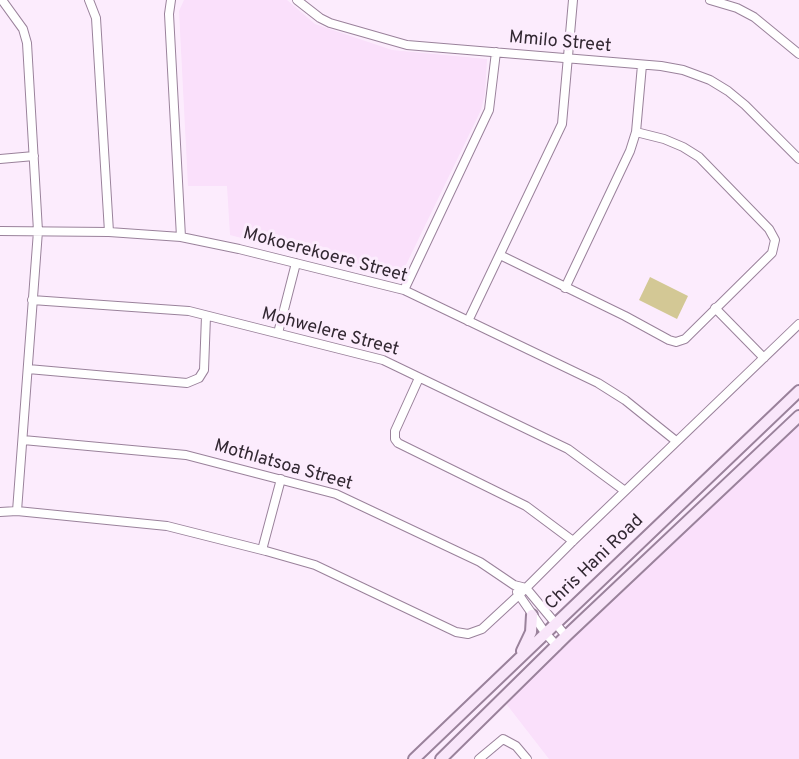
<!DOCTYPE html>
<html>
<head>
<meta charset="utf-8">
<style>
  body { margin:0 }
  canvas { display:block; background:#fcecfd }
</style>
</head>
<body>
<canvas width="799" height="759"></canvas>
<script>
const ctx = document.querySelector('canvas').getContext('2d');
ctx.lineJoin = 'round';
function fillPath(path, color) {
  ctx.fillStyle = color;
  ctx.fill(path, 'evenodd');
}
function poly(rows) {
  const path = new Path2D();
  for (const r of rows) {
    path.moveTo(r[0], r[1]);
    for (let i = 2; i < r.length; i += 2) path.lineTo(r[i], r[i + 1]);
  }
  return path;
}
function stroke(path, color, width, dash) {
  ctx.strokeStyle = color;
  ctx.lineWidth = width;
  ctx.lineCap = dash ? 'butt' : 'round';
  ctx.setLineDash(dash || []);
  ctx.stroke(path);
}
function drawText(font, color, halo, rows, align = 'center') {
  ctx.font = font + ' Overpass,sans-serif';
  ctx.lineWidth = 6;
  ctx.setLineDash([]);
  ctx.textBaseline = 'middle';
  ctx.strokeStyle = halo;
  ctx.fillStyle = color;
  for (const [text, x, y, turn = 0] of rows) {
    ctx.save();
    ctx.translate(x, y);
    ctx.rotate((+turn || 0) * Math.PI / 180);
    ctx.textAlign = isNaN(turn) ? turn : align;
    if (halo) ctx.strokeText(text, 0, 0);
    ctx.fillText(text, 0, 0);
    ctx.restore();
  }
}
const built = poly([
  [184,0,287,0,315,24,392,50,487,59,485,94,481,110,404,269,397,275,380,274,230,235,227,186,188,186,179,11],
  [799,418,799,759,549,759,504,701]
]);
const green = poly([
  [650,277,688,296,677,319,639,300]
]);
const street = poly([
  [2,0,23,29,27,43,38,231,17,511],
  [89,0,96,18,109,232],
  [171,0,169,14,181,237],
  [297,0,320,18,330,23,407,45,661,66,683,70,710,80,728,91,745,105,799,159],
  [710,0,737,8,754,17,799,54],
  [0,159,34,156],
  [0,231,109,232,181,237,239,249,404,290,598,383,625,400,676,441],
  [500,255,625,316,669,340,676,342,685,339,772,253,775,240,769,229,699,157,683,147,664,139,636,132],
  [565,288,630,151,636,132,642,65],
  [404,290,489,110,496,52],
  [32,300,189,311,383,360,568,449,625,491],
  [715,308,764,358],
  [468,321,562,124,573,0],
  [278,333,296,263],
  [28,369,187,383,199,378,204,370,206,316],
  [419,378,395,431,395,439,398,443,526,506,573,541],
  [23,440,186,455,336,494,480,562,514,585,526,588,566,636],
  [0,512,17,511,167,526,266,551,315,565,456,632,468,634,482,629,522,592,573,541,799,324],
  [262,550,281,479],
  [517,592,546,634,557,646],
  [479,759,503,739,516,746,527,759]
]);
const secondary = poly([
  [522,651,531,632,532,615],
  [414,759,799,391],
  [441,759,566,636,799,416]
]);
const streetNames = [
  ["Mmilo Street",560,43,5],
  ["Mokoerekoere Street",325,256,15],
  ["Mohwelere Street",330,333,15],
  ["Mothlatsoa Street",283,466,16],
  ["Chris Hani Road",595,563,-44]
];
fillPath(built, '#fae0fb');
fillPath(green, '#d3c895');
stroke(street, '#9a829b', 10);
stroke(secondary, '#9a829b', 14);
stroke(street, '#fff', 8);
stroke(secondary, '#f9e6fa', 10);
drawText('18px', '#322832', '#fcecfd', streetNames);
</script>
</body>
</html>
